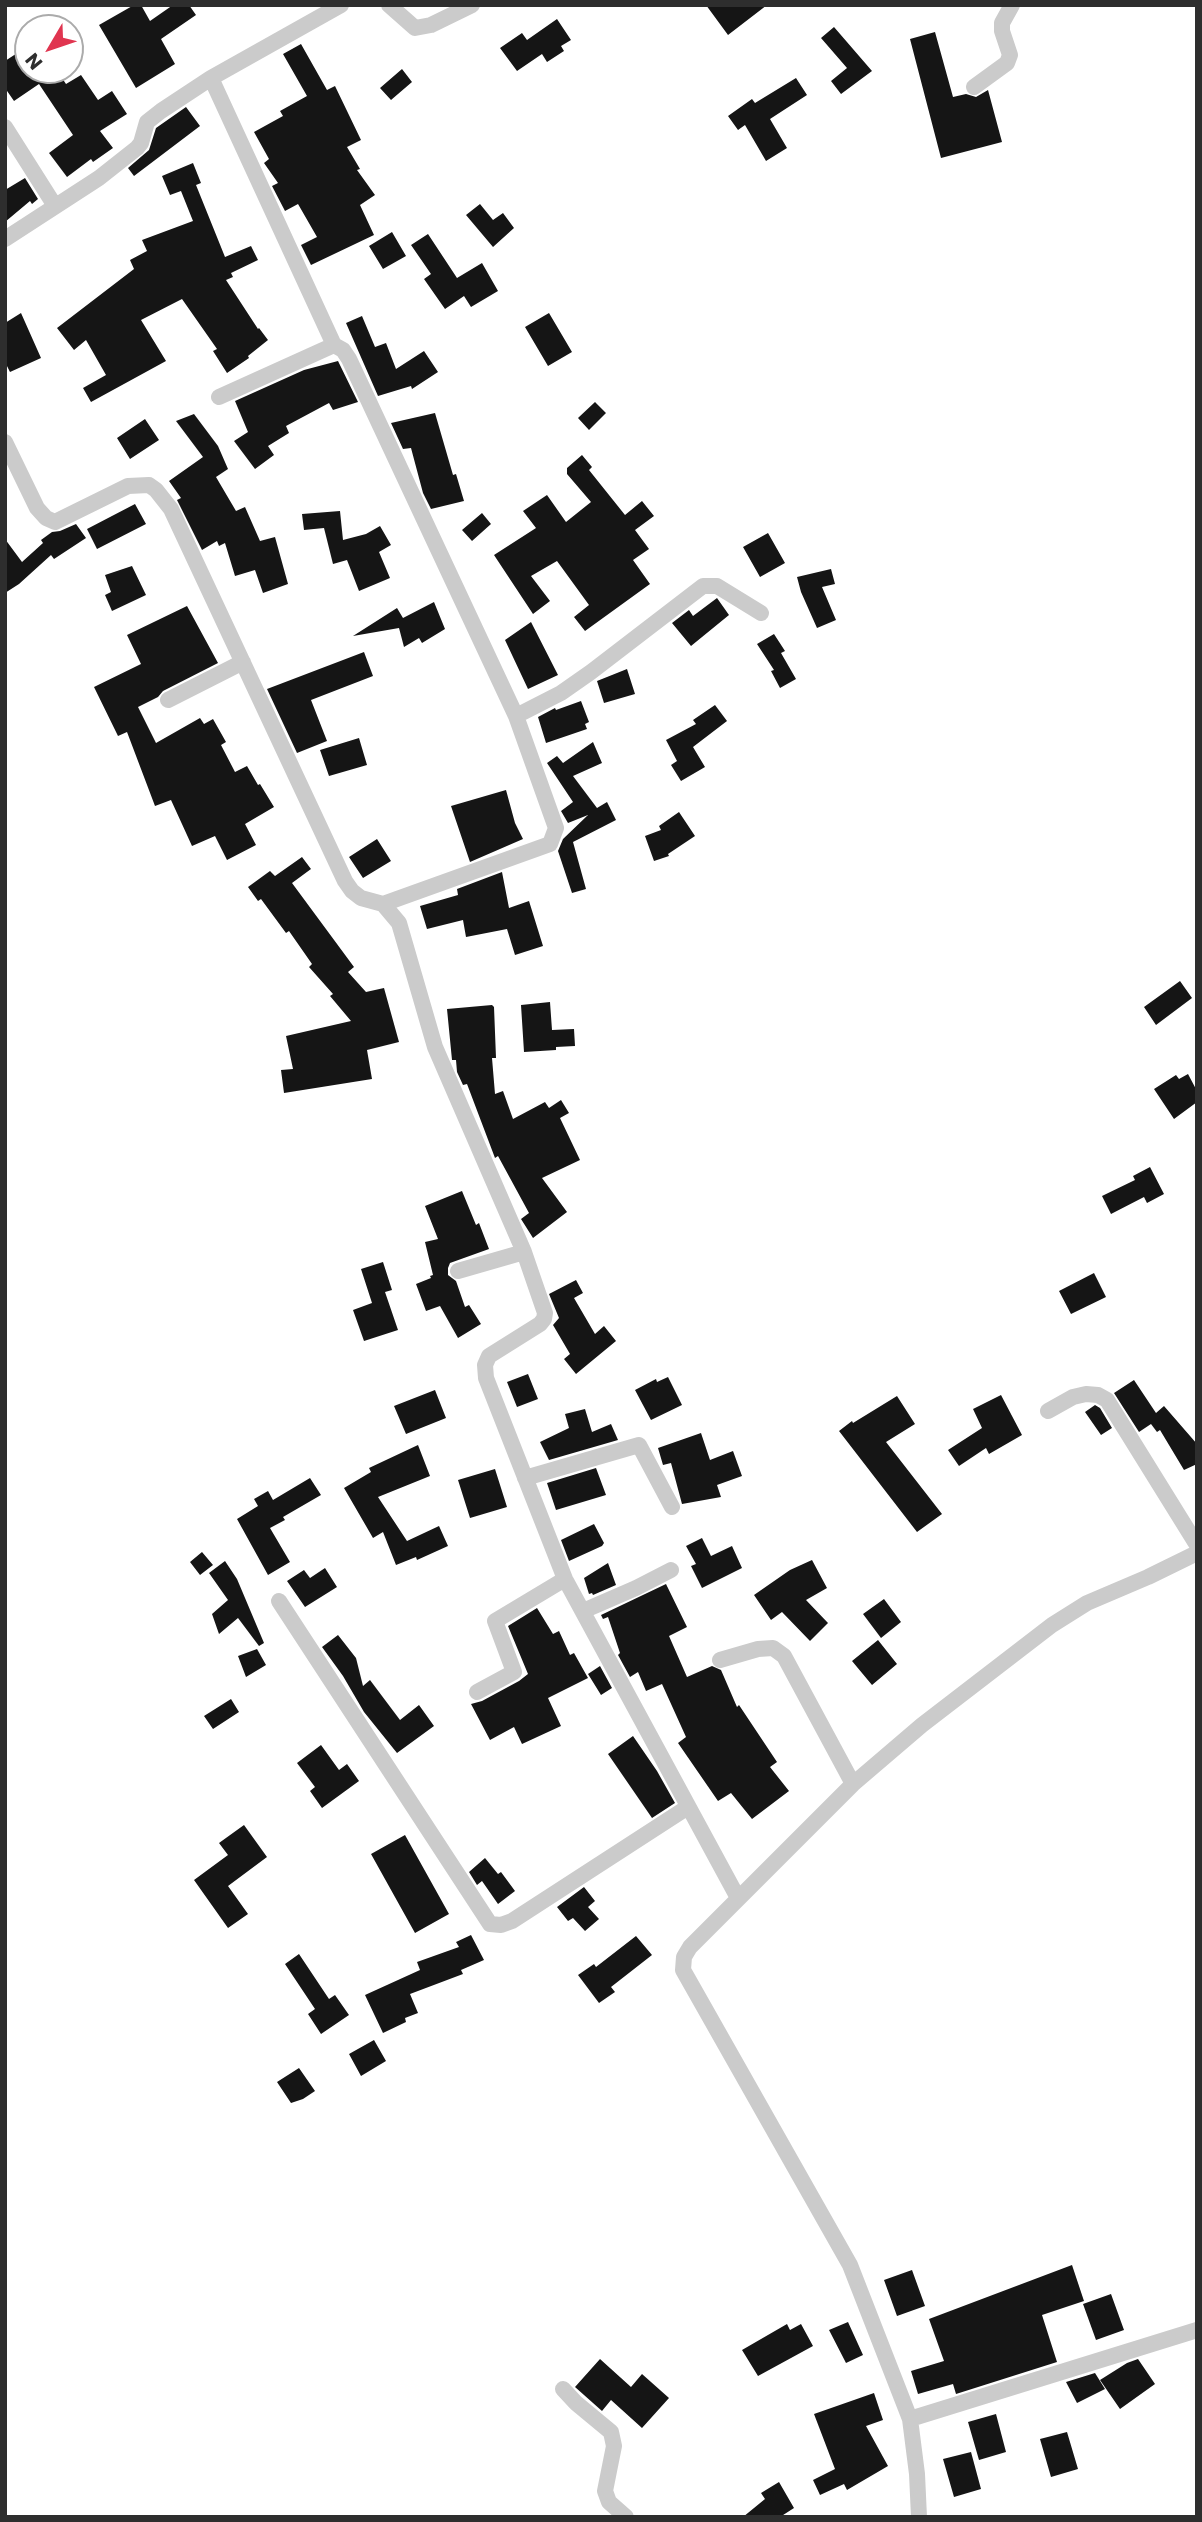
<!DOCTYPE html>
<html>
<head>
<meta charset="utf-8">
<style>
  body { margin:0 }
  #map { position:relative; width:1202px; height:2522px; overflow:hidden; background:#fff; font-family:Poppins,sans-serif }
  canvas { display:block }
  .frame { position:absolute; inset:0; border:7px solid #2e2e2e; pointer-events:none }
  .north { position:absolute; left:14px; top:14px; width:70px; height:70px; box-sizing:border-box; background:#fff; border:2px solid #ababab; border-radius:50%; rotate:231deg; font-size:19px; font-weight:700; line-height:28px; text-align:center; color:#2e2e2e }
  .north::after { content:''; display:block; margin:auto; width:24px; height:32px; background:#e03550; clip-path:polygon(50% 0,100% 100%,50% 72%,0 100%) }
</style>
</head>
<body>
<div id="map">
<canvas width="1202" height="2522"></canvas>
<div class="frame"></div>
<div class="north">N</div>
</div>
<script>
const ctx = document.querySelector('canvas').getContext('2d');
ctx.lineJoin = 'round';
function fillPath(path, color) {
  ctx.fillStyle = color;
  ctx.fill(path, 'evenodd');
}
function poly(rows) {
  const path = new Path2D();
  for (const r of rows) {
    path.moveTo(r[0], r[1]);
    for (let i = 2; i < r.length; i += 2) path.lineTo(r[i], r[i + 1]);
  }
  return path;
}
function stroke(path, color, width, dash) {
  ctx.strokeStyle = color;
  ctx.lineWidth = width;
  ctx.lineCap = dash ? 'butt' : 'round';
  ctx.setLineDash(dash || []);
  ctx.stroke(path);
}
const building = poly([
  [134,5,141,5,150,21,173,5,189,5,196,15,161,39,175,64,136,88,99,25],
  [706,5,767,5,728,35],
  [557,19,571,40,561,46,564,51,547,62,542,54,517,71,500,48,522,33,527,40],
  [834,27,872,71,841,94,831,81,847,68,821,38],
  [935,32,953,97,966,94,976,97,988,90,1002,142,941,158,910,39],
  [301,44,327,90,335,86,361,140,347,147,360,169,357,170,375,195,360,205,374,235,311,265,301,245,317,237,298,204,285,211,272,186,278,183,264,163,269,159,254,132,283,116,280,111,307,96,283,54],
  [28,46,28,70,61,70,58,72,66,84,81,75,98,100,112,91,127,114,100,131,113,148,93,162,91,159,67,177,49,153,73,135,39,84,14,101,5,88,5,61],
  [402,69,412,82,391,100,380,88],
  [796,78,807,95,770,119,787,148,766,161,745,125,738,130,728,116,752,99,755,103],
  [186,107,200,126,134,176,128,168,149,150,156,128],
  [193,163,201,183,196,185,225,257,251,246,258,260,231,273,233,277,226,280,258,329,259,328,268,340,248,356,249,358,227,373,213,351,217,349,182,299,141,320,166,361,91,402,83,388,106,375,86,340,74,350,57,328,134,269,130,260,147,251,142,240,193,221,181,191,170,195,162,176],
  [25,178,38,199,32,204,30,201,5,222,5,190],
  [480,204,493,220,503,213,514,228,493,247,466,215],
  [392,232,406,256,383,269,369,246],
  [428,234,457,278,482,263,498,291,471,307,464,296,445,309,424,279,431,274,411,245],
  [21,313,41,358,10,372,5,362,5,323],
  [549,313,572,352,548,366,525,327],
  [362,316,375,347,386,343,396,369,424,351,438,372,412,389,411,386,378,396,346,323],
  [338,361,358,402,333,410,329,403,286,426,289,433,268,446,274,455,255,469,234,441,248,432,235,401,304,370],
  [595,402,606,413,589,430,578,418],
  [435,413,453,475,456,474,464,501,431,509,423,493,411,448,403,449,391,423],
  [194,414,218,446,228,469,216,477,236,511,245,507,260,541,275,537,288,584,263,593,255,570,235,576,225,543,219,546,217,541,202,550,177,500,181,498,169,481,203,457,176,421],
  [145,419,159,440,130,459,117,438],
  [582,455,592,467,589,470,625,515,642,501,654,516,635,530,649,549,633,560,650,584,585,631,574,617,589,605,557,561,531,576,550,601,533,614,494,555,536,528,523,511,547,495,566,522,591,502,567,474,567,468],
  [135,504,146,524,97,549,87,529],
  [340,511,343,540,366,534,380,526,391,545,379,552,390,578,359,591,347,560,333,564,324,528,304,530,302,514],
  [482,513,491,524,472,541,462,530],
  [76,524,86,538,54,559,51,555,19,584,5,593,5,539,22,562,43,543,41,540,52,532,60,531],
  [768,533,785,563,760,577,743,547],
  [132,566,146,595,112,611,105,595,111,592,105,575],
  [831,569,835,584,822,587,836,620,817,628,801,592,797,577],
  [717,598,729,615,691,646,672,623,689,610,693,616],
  [434,602,445,629,422,643,419,638,404,647,399,628,353,636,397,608,403,618],
  [187,606,218,663,163,691,158,697,138,707,156,743,200,718,204,724,213,719,226,742,221,745,235,772,247,766,258,785,260,784,274,807,245,824,256,845,227,860,215,836,192,846,171,800,155,806,127,732,118,736,94,687,141,664,127,635],
  [531,622,558,675,528,689,505,640],
  [774,634,785,651,781,653,796,679,780,688,771,671,774,670,757,644],
  [364,652,373,676,311,700,327,741,297,753,267,689],
  [627,669,635,694,604,703,597,681],
  [581,701,589,722,585,724,587,729,546,743,538,717,555,708,556,710],
  [715,705,727,721,693,747,705,767,681,781,671,765,677,761,666,740,696,724,693,720],
  [359,738,367,765,329,776,320,750],
  [593,742,602,763,573,776,597,808,607,802,616,820,573,842,586,889,572,893,558,851,563,839,588,815,568,823,561,811,573,802,547,763,557,756,563,763],
  [506,790,515,823,523,839,470,862,451,806],
  [679,812,695,836,668,854,669,856,654,861,645,836,661,830,659,826],
  [377,839,391,861,363,878,349,857],
  [302,857,311,869,292,883,354,967,348,972,366,992,384,988,399,1042,367,1050,372,1079,284,1093,281,1070,293,1069,286,1036,351,1021,330,996,333,994,309,967,312,964,289,931,286,933,261,899,258,901,248,887,270,871,275,876],
  [502,872,509,908,529,901,543,946,515,955,507,929,466,937,463,920,427,929,420,906,458,895,457,889],
  [1180,981,1192,998,1156,1025,1144,1007],
  [550,1002,552,1030,574,1029,575,1046,556,1047,556,1050,524,1052,521,1005],
  [492,1005,494,1007,496,1058,492,1058,495,1094,503,1091,513,1119,545,1102,549,1108,561,1100,569,1113,560,1118,580,1160,542,1178,567,1212,533,1238,521,1219,529,1213,498,1156,495,1158,467,1084,463,1085,457,1072,456,1060,452,1060,447,1009],
  [1188,1074,1197,1091,1197,1102,1174,1119,1154,1089,1176,1075,1179,1079],
  [1150,1167,1164,1194,1147,1203,1144,1197,1111,1214,1102,1196,1135,1180,1133,1176],
  [462,1191,476,1225,479,1223,489,1249,450,1263,448,1268,448,1275,456,1281,465,1307,469,1305,481,1324,458,1338,440,1306,426,1311,416,1284,431,1278,430,1276,433,1275,425,1242,438,1239,425,1206],
  [383,1262,392,1290,385,1292,398,1330,364,1341,353,1310,372,1303,361,1269],
  [1094,1273,1106,1297,1071,1314,1059,1291],
  [576,1280,583,1293,574,1298,595,1334,604,1326,616,1341,576,1374,564,1359,570,1354,553,1325,559,1318,549,1294],
  [528,1374,538,1399,517,1407,507,1382],
  [668,1377,682,1405,651,1420,635,1390,656,1379,657,1382],
  [1134,1380,1156,1413,1164,1406,1197,1444,1197,1464,1184,1470,1160,1430,1157,1432,1151,1424,1139,1432,1114,1393],
  [435,1390,446,1418,406,1434,394,1406],
  [1001,1395,1022,1435,989,1454,986,1448,959,1466,948,1450,982,1428,973,1409],
  [897,1396,915,1424,886,1442,942,1514,917,1532,839,1431,852,1421,853,1423],
  [1095,1405,1100,1408,1112,1428,1101,1435,1085,1412],
  [585,1409,592,1432,611,1424,618,1440,549,1460,540,1442,569,1428,565,1414],
  [701,1433,710,1460,733,1451,742,1476,717,1485,721,1497,682,1504,671,1463,663,1465,658,1448],
  [418,1445,430,1476,378,1497,407,1541,439,1526,448,1546,417,1560,416,1557,396,1565,383,1532,373,1538,344,1488,371,1472,369,1468],
  [596,1468,606,1495,556,1510,547,1483],
  [495,1469,507,1507,470,1518,458,1480],
  [310,1478,321,1495,283,1517,285,1520,270,1528,290,1562,268,1575,237,1519,258,1506,254,1499,268,1491,273,1500],
  [594,1524,604,1543,602,1546,569,1561,561,1540],
  [702,1538,711,1556,732,1546,742,1568,702,1588,691,1566,696,1564,686,1546],
  [202,1552,213,1565,200,1575,190,1562],
  [812,1560,827,1588,806,1600,828,1623,810,1641,782,1612,771,1620,754,1595,790,1570],
  [225,1561,237,1579,264,1643,259,1646,238,1618,219,1634,212,1614,228,1600,209,1573],
  [608,1563,616,1585,593,1595,592,1593,589,1594,584,1578],
  [325,1568,337,1587,305,1607,287,1581,304,1570,310,1578],
  [666,1584,687,1627,669,1636,687,1677,712,1666,721,1670,737,1707,739,1705,777,1762,770,1767,789,1791,752,1819,731,1793,718,1801,678,1743,686,1737,662,1684,646,1691,638,1672,630,1677,618,1655,620,1653,608,1617,603,1619,601,1615],
  [884,1599,901,1622,881,1638,863,1614],
  [537,1608,553,1634,559,1631,570,1655,574,1653,588,1678,548,1698,561,1726,522,1744,514,1727,490,1740,471,1704,482,1701,519,1681,528,1674,508,1626],
  [338,1635,356,1658,363,1686,370,1680,400,1720,419,1705,434,1726,397,1753,364,1712,343,1676,322,1647],
  [878,1640,897,1664,872,1685,852,1661],
  [257,1649,266,1665,246,1677,238,1656],
  [600,1666,612,1688,601,1695,588,1674],
  [231,1699,239,1712,213,1729,204,1716],
  [633,1736,657,1771,675,1803,652,1818,608,1754],
  [321,1745,339,1770,347,1764,359,1781,322,1808,310,1791,315,1787,297,1763],
  [244,1825,267,1857,228,1886,248,1914,228,1928,194,1880,228,1855,219,1843],
  [405,1835,449,1914,415,1933,371,1854],
  [485,1858,498,1874,501,1872,515,1891,498,1904,482,1881,477,1885,469,1872],
  [584,1887,595,1901,588,1907,599,1919,585,1931,573,1918,568,1921,557,1907],
  [471,1935,484,1960,461,1970,463,1974,410,1994,418,2013,405,2018,406,2022,383,2033,365,1995,420,1970,417,1962,459,1947,456,1942],
  [636,1936,652,1955,611,1987,615,1992,599,2003,578,1975,594,1964,596,1967],
  [299,1954,329,1999,335,1995,349,2015,321,2034,308,2014,315,2009,285,1964],
  [374,2040,386,2061,361,2076,349,2054],
  [299,2068,315,2091,303,2099,291,2103,277,2082],
  [1072,2265,1084,2301,1042,2315,1057,2362,956,2394,953,2384,918,2394,911,2371,944,2361,929,2319],
  [912,2270,925,2306,897,2316,884,2280],
  [1111,2294,1124,2330,1096,2340,1083,2304],
  [848,2322,863,2355,846,2363,829,2330],
  [787,2324,790,2330,801,2324,813,2346,758,2376,742,2350],
  [600,2359,631,2387,642,2374,669,2398,642,2428,611,2400,602,2411,575,2387],
  [1138,2359,1155,2384,1120,2409,1100,2380,1127,2363],
  [1095,2373,1105,2389,1077,2403,1066,2382],
  [874,2393,883,2420,866,2426,888,2466,847,2490,844,2484,820,2495,813,2480,835,2469,814,2414],
  [996,2414,1006,2452,979,2460,968,2422],
  [1067,2432,1078,2469,1051,2477,1040,2439],
  [971,2452,981,2489,954,2497,943,2459],
  [779,2482,794,2508,780,2517,743,2517,765,2499,761,2493]
]);
const minor = poly([
  [389,5,415,28,431,25,472,5],
  [211,78,334,345,343,350,349,359,516,716,556,828,550,844,383,904],
  [974,87,1007,63,1010,55,1002,31,1002,23,1012,5],
  [5,127,55,206],
  [5,239,99,178,137,148,141,143,147,122,161,111,211,78,341,5],
  [219,397,334,345],
  [5,442,37,508,46,518,55,522,128,486,149,485,156,490,171,509,345,881,352,891,361,898,383,904,399,923,435,1047,524,1252,545,1313,544,1319,540,1324,489,1356,485,1365,486,1378,565,1579,738,1898],
  [168,700,243,662],
  [516,716,561,693,591,672,703,586,717,586,761,613],
  [458,1271,524,1252],
  [1048,1411,1073,1397,1086,1394,1098,1395,1107,1400,1197,1545],
  [525,1478,639,1445,672,1507],
  [279,1601,490,1924,501,1925,512,1921,688,1807],
  [583,1611,636,1588,671,1570],
  [720,1660,758,1649,773,1648,784,1656,853,1784],
  [477,1692,514,1672,495,1621,565,1579],
  [563,2389,576,2403,611,2432,614,2446,605,2491,609,2502,626,2517],
  [910,2419,1197,2330],
  [919,2517,917,2474,910,2419,850,2265,683,1970,684,1957,690,1947,853,1784,922,1725,1052,1625,1087,1603,1148,1577,1197,1553]
]);
fillPath(building, '#151515');
stroke(minor, '#cbcbcb', 16);
</script>
</body>
</html>
